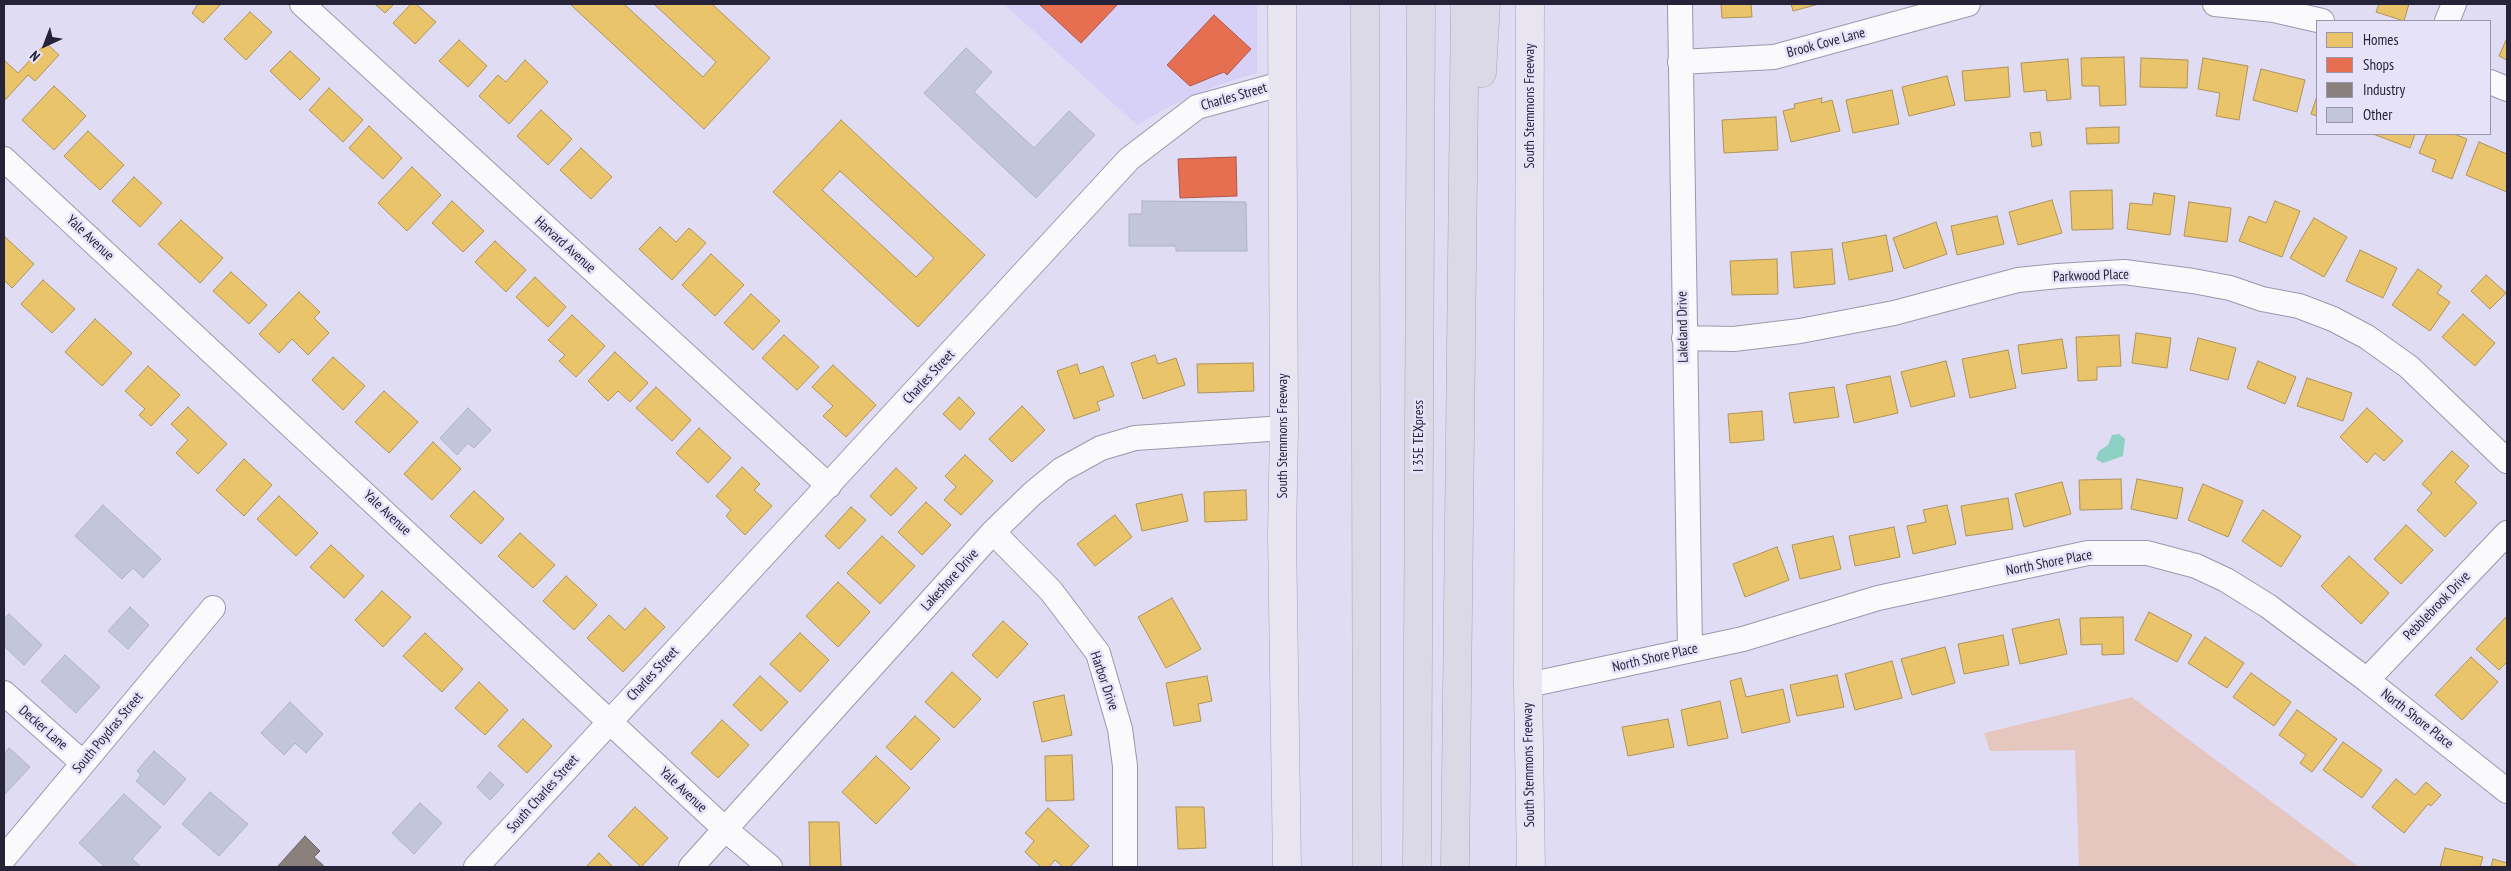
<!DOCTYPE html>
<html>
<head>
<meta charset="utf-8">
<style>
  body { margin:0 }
  #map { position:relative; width:2511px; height:871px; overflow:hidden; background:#dfdcf4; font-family:"PT Sans Narrow",sans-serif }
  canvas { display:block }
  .frame { position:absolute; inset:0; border:5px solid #262237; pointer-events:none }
  .legend { position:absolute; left:2316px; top:20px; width:175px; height:115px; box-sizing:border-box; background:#e6e2f9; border:1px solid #9995ab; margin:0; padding:6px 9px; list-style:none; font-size:15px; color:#262237 }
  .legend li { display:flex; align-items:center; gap:10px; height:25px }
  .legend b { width:25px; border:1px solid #9995ab }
  .north { position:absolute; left:20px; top:20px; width:50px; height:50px; -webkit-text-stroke:4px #e6e2f9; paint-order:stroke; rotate:223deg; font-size:14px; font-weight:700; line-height:20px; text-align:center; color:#262237 }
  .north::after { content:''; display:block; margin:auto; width:18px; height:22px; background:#262237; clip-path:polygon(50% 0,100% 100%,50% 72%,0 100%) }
</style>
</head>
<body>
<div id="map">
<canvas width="2511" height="871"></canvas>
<div class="frame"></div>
<ul class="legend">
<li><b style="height:14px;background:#e9c46a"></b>Homes</li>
<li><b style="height:14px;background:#e76f51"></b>Shops</li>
<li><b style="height:14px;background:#8a817c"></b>Industry</li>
<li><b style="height:14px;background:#c3c5da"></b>Other</li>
</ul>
<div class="north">N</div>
</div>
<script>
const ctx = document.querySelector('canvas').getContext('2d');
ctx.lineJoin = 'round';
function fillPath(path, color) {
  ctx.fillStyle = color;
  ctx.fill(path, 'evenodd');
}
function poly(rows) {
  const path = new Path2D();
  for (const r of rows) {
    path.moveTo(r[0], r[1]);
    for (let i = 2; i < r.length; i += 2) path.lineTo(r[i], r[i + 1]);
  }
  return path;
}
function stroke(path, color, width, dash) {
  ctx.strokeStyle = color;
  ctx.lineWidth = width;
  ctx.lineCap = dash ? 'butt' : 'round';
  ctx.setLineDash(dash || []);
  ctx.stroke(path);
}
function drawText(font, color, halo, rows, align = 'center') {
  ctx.font = font + ' "PT Sans Narrow",sans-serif';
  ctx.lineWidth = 5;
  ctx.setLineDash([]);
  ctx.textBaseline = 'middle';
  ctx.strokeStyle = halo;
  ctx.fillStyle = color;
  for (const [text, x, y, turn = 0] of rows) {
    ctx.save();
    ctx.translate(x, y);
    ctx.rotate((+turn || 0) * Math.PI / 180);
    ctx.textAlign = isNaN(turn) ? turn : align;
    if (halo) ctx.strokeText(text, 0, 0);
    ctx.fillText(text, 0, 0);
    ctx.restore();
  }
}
const built = poly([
  [1004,4,1257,4,1257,73,1218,85,1172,105,1137,125]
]);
const green = poly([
  [2133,697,2133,698,2359,867,2079,867,2075,750,1990,751,1984,733]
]);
const water = poly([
  [2119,434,2125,439,2123,456,2103,463,2096,459,2099,451,2108,445,2112,435]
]);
const homes = poly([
  [198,4,221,4,203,23,192,13,198,4],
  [375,4,394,4,385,13,375,4],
  [411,4,416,4,436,22,415,44,393,23,411,4],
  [570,4,624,4,703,77,716,62,654,4,712,4,770,58,704,129,570,4],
  [1721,4,1751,4,1752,17,1722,18,1721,4],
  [1791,4,1819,4,1793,11,1791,4],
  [2379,4,2409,4,2404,21,2376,12,2379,4],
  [250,12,272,32,246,60,224,39,250,12],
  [2507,38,2507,60,2499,56,2507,38],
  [459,40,487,66,468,87,439,61,459,40],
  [46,43,59,55,35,81,28,75,5,100,4,60,18,73,46,43],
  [290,51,320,79,300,100,270,71,290,51],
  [2124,57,2126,105,2100,106,2099,86,2082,86,2081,58,2124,57],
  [2141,58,2188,60,2187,88,2140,87,2141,58],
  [2203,58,2248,66,2239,120,2216,116,2220,93,2198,89,2203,58],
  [2068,59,2071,99,2047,101,2046,90,2024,92,2021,63,2068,59],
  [525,60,548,82,509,124,479,96,498,75,506,82,525,60],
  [2008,67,2010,97,1965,101,1962,71,2008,67],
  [2261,69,2305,80,2297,112,2253,100,2261,69],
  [1947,76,1955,105,1909,116,1902,87,1947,76],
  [54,86,86,116,54,150,22,120,54,86],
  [329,88,363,120,343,142,309,110,329,88],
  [1892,90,1899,124,1853,133,1846,100,1892,90],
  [2317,96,2317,116,2311,114,2317,96],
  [1822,98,1821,103,1832,100,1840,131,1791,142,1783,111,1795,108,1794,104,1822,98],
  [541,110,572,139,548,165,517,136,541,110],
  [1776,117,1778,150,1724,153,1722,120,1776,117],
  [841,120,985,255,918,327,773,192,841,120],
  [840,171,934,258,916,277,822,190,840,171],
  [369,126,402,158,383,179,349,148,369,126],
  [2119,127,2119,143,2087,144,2086,128,2119,127],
  [88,131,124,165,100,190,64,156,88,131],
  [2040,132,2042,145,2032,147,2030,133,2040,132],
  [2373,134,2415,134,2410,148,2373,134],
  [2427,134,2454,134,2467,139,2452,179,2432,171,2436,160,2419,153,2427,134],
  [2479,142,2507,154,2507,192,2466,175,2479,142],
  [581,148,612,177,591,199,560,170,581,148],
  [412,167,441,195,407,231,378,203,412,167],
  [134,177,162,203,140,227,112,201,134,177],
  [2112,190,2113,229,2072,230,2070,191,2112,190],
  [2154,193,2175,196,2170,235,2127,229,2130,203,2152,205,2154,193],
  [2052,200,2062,233,2018,245,2009,212,2052,200],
  [452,201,484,231,463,252,432,223,452,201],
  [2275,201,2300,211,2282,257,2239,241,2249,216,2266,223,2275,201],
  [2189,202,2231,208,2227,242,2184,236,2189,202],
  [1997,216,2004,244,1957,255,1951,226,1997,216],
  [2314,218,2347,237,2324,277,2290,258,2314,218],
  [181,220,223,258,200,283,158,244,181,220],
  [1936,222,1947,254,1904,269,1893,238,1936,222],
  [660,227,676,242,689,228,706,243,672,280,639,249,660,227],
  [1886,235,1893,271,1849,280,1842,243,1886,235],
  [4,236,34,264,12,288,4,280,4,236],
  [495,241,526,270,506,292,475,262,495,241],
  [1832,249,1835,284,1794,288,1791,252,1832,249],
  [2360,250,2397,268,2383,298,2346,281,2360,250],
  [711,254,744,285,715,316,682,285,711,254],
  [1777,259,1778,294,1732,295,1730,261,1777,259],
  [2418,269,2442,286,2437,293,2450,302,2430,331,2392,305,2418,269],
  [231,272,267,305,249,324,213,291,231,272],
  [2486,275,2506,293,2490,309,2471,291,2486,275],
  [535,277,566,307,548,327,516,297,535,277],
  [43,280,75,309,52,333,21,304,43,280],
  [299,292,320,312,314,318,329,333,308,355,292,339,279,353,259,334,299,292],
  [751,294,780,321,753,350,724,323,751,294],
  [2463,314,2495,343,2475,366,2442,337,2463,314],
  [572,315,605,346,576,377,559,361,565,355,548,340,572,315],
  [95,319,132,353,102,386,65,352,95,319],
  [2136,333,2171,338,2167,368,2132,363,2136,333],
  [784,335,819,367,797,390,762,358,784,335],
  [2119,335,2121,366,2097,367,2097,380,2078,381,2076,337,2119,335],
  [2198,338,2236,348,2228,380,2190,370,2198,338],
  [2062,339,2067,368,2022,374,2018,345,2062,339],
  [2008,350,2016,388,1970,398,1962,359,2008,350],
  [615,352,648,383,630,402,618,391,608,401,588,381,615,352],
  [1155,355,1158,364,1176,358,1185,385,1143,399,1131,363,1155,355],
  [333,357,365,386,343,410,312,380,333,357],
  [1946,361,1955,396,1911,407,1901,372,1946,361],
  [2258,361,2296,377,2285,404,2247,388,2258,361],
  [1253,363,1254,391,1198,393,1197,364,1253,363],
  [1077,364,1080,374,1103,366,1114,396,1097,402,1100,410,1074,419,1057,371,1077,364],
  [833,365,876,405,846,437,823,416,833,406,812,387,833,365],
  [148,366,180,395,151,426,139,415,145,409,125,391,148,366],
  [1890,376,1898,413,1854,423,1846,385,1890,376],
  [2307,378,2352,393,2343,421,2297,406,2307,378],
  [656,387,691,420,672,441,636,408,656,387],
  [1834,387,1839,417,1794,423,1789,393,1834,387],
  [384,391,418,422,389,453,355,422,384,391],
  [959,397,975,413,960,430,943,414,959,397],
  [1022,406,1045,430,1012,462,989,439,1022,406],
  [188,407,227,444,198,474,176,453,188,440,171,424,188,407],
  [2367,408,2403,441,2384,461,2375,453,2367,463,2340,437,2367,408],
  [1762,411,1764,440,1730,443,1728,414,1762,411],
  [699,428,731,458,708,483,676,453,699,428],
  [433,442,461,469,432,500,404,474,433,442],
  [2452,451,2469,466,2455,482,2477,503,2445,537,2417,510,2432,493,2422,484,2452,451],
  [965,455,993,481,961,515,944,500,956,487,945,476,965,455],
  [244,459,272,485,244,516,216,490,244,459],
  [742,467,760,484,754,490,772,506,745,535,726,516,731,510,716,496,742,467],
  [896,468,917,488,891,516,870,496,896,468],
  [2121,479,2122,509,2080,510,2079,480,2121,479],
  [2137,479,2183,488,2177,519,2131,509,2137,479],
  [2062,482,2071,514,2024,527,2015,494,2062,482],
  [2203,484,2243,501,2228,537,2188,520,2203,484],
  [1246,490,1247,520,1205,522,1204,492,1246,490],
  [474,491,504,519,481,544,450,516,474,491],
  [1182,494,1188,521,1142,531,1136,504,1182,494],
  [279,496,318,533,296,556,257,519,279,496],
  [2008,498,2013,529,1966,536,1961,506,2008,498],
  [926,502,951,525,922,555,898,532,926,502],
  [1947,505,1956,544,1913,554,1907,526,1926,522,1923,510,1947,505],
  [851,507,866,520,839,549,825,536,851,507],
  [2263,510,2301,536,2281,567,2242,541,2263,510],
  [1115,515,1132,537,1095,566,1077,544,1115,515],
  [2406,525,2433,550,2401,584,2374,559,2406,525],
  [1894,527,1900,557,1855,566,1849,536,1894,527],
  [520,533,555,565,533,588,498,556,520,533],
  [882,536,915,566,880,604,847,573,882,536],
  [1833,536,1841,569,1800,579,1792,545,1833,536],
  [331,545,364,576,344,598,310,567,331,545],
  [1777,547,1789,580,1745,597,1733,564,1777,547],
  [2349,556,2389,593,2361,624,2321,586,2349,556],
  [566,576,597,605,574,630,543,601,566,576],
  [838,582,870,612,838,647,806,616,838,582],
  [382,591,411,617,383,647,355,620,382,591],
  [1172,598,1201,649,1166,668,1138,617,1172,598],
  [645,608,665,627,623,672,587,638,609,615,625,630,645,608],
  [2149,612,2192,635,2177,662,2135,640,2149,612],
  [2507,616,2507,662,2499,670,2476,649,2507,616],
  [2123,617,2124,654,2102,655,2102,644,2081,645,2080,618,2123,617],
  [2059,619,2067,654,2020,664,2012,629,2059,619],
  [1003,621,1028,644,997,678,972,655,1003,621],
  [425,633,463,669,442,692,403,656,425,633],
  [800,633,829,660,800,692,770,664,800,633],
  [2003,635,2009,665,1964,674,1958,644,2003,635],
  [2205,637,2244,663,2227,688,2188,663,2205,637],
  [1945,647,1955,683,1912,695,1901,659,1945,647],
  [2471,657,2498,682,2462,720,2435,695,2471,657],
  [1892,661,1902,698,1855,710,1845,674,1892,661],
  [952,672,981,699,954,728,925,702,952,672],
  [2251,673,2291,702,2274,726,2233,697,2251,673],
  [1837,675,1844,707,1797,716,1790,685,1837,675],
  [760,676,788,702,761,731,733,705,760,676],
  [1207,676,1212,701,1198,704,1201,721,1174,726,1166,683,1207,676],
  [1741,678,1746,697,1783,689,1790,722,1742,733,1730,681,1741,678],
  [479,682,508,710,485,735,455,708,479,682],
  [1064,695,1072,735,1042,742,1033,702,1064,695],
  [1720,701,1728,738,1688,746,1681,710,1720,701],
  [2297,710,2337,739,2312,772,2300,763,2306,755,2279,735,2297,710],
  [915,716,940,739,911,770,886,747,915,716],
  [523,719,552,746,527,773,498,746,523,719],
  [1668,719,1674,747,1628,756,1622,727,1668,719],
  [722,720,749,745,718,778,691,753,722,720],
  [2343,742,2382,770,2362,798,2323,770,2343,742],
  [1072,755,1074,800,1046,801,1045,756,1072,755],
  [876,756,910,788,876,824,842,792,876,756],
  [2396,779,2415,795,2426,782,2441,795,2431,806,2428,804,2404,833,2372,807,2396,779],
  [635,807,668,838,641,867,608,836,635,807],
  [1176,807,1204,807,1206,848,1178,849,1176,807],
  [1048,808,1089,846,1070,867,1063,867,1055,860,1049,867,1041,867,1025,852,1034,841,1025,833,1048,808],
  [809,822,839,822,841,867,810,867,809,822],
  [2445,848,2483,857,2480,867,2440,867,2445,848],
  [599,853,613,867,586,867,599,853],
  [2493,859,2507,863,2507,867,2491,867,2493,859]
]);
const shops = poly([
  [1039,4,1118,4,1081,43,1039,4],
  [1214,15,1251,49,1227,75,1224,72,1190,86,1167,65,1214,15],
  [1236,157,1237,196,1180,198,1178,159,1236,157]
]);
const industry = poly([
  [305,836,320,851,314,857,325,867,279,867,278,866,305,836]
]);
const building = poly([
  [966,48,992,72,974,92,1034,148,1069,111,1095,135,1036,198,924,93,966,48],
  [1142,201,1246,202,1247,251,1176,251,1176,246,1129,246,1129,214,1142,214,1142,201],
  [468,408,491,430,474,448,468,443,457,455,440,438,468,408],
  [103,505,161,559,143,578,133,568,122,579,75,536,103,505],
  [130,607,149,625,128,649,108,631,130,607],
  [9,614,42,645,24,665,4,646,4,619,9,614],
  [65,655,100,687,76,713,41,681,65,655],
  [290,702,323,734,306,753,295,743,284,755,261,733,290,702],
  [9,748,30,767,4,795,4,754,9,748],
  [154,751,186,779,164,805,136,781,141,775,137,771,154,751],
  [490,772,504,785,490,800,477,787,490,772],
  [210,792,248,824,219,856,182,824,210,792],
  [124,794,161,827,132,859,141,867,105,867,79,843,124,794],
  [420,803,442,823,414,854,392,833,420,803]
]);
const minor = poly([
  [302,4,829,486],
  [1680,4,1690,650],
  [2215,4,2274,10,2322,21],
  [2447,21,2454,4],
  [1680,62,1774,57,1968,4],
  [2490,82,2507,89],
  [4,159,726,830,770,867],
  [1684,338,1734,339,1800,331,1894,313,2018,280,2058,276,2124,272,2193,281,2230,288,2262,299,2299,306,2333,319,2367,337,2409,367,2507,461],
  [993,532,1051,591,1098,653,1120,729,1125,766,1125,867],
  [2367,680,2507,533],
  [1528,685,1743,639,1878,598,2088,553,2147,553,2196,566,2226,580,2268,606,2367,680,2507,791],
  [4,693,83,763],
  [4,858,213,608],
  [476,867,1129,159,1197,107,1281,84],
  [691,867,993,532,1032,494,1061,470,1101,448,1135,438,1284,428]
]);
const major = poly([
  [1282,4,1284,428,1282,535,1287,867],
  [1530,4,1528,685,1531,867]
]);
const highway = poly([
  [1365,4,1367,867],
  [1482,73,1486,4],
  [1417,867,1421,4],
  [1455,867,1465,4]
]);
const streetNames = [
  ["Brook Cove Lane",1826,43,-15],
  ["Charles Street",1234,97,-16],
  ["South Stemmons Freeway",1530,106,-90],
  ["Yale Avenue",90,238,43],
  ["Harvard Avenue",565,245,42],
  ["Parkwood Place",2091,276,-2],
  ["Lakeland Drive",1683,327,-91],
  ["Charles Street",929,377,-47],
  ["South Stemmons Freeway",1283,436,-90],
  ["I 35E TEXpress",1419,436,-90],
  ["Yale Avenue",387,513,43],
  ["North Shore Place",2049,563,-11],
  ["Lakeshore Drive",950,580,-48],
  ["Pebblebrook Drive",2437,606,-46],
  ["North Shore Place",1655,658,-13],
  ["Charles Street",653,674,-47],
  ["Harbor Drive",1104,681,71],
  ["North Shore Place",2417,719,38],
  ["Decker Lane",43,728,41],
  ["South Poydras Street",108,733,-50],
  ["South Stemmons Freeway",1529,765,-91],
  ["Yale Avenue",683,790,43],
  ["South Charles Street",543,794,-48]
];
fillPath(built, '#d7d0f7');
fillPath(green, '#e5c7c0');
fillPath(water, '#8dd0c4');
fillPath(homes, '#e9c46a');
stroke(homes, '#ae935b', 1);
fillPath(shops, '#e76f51');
stroke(shops, '#ad5849', 1);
fillPath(industry, '#8a817c');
stroke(industry, '#6c6467', 1);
fillPath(building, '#c3c5da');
stroke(building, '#b0b1c6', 1);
stroke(minor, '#9b98ab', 26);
stroke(major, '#a8a3bb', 29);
stroke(highway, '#a8a3bb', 29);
stroke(minor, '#fafafd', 24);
stroke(major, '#e8e5f1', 28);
stroke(highway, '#dcd9e7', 28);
drawText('14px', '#262237', '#e6e2f9', streetNames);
</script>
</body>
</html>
